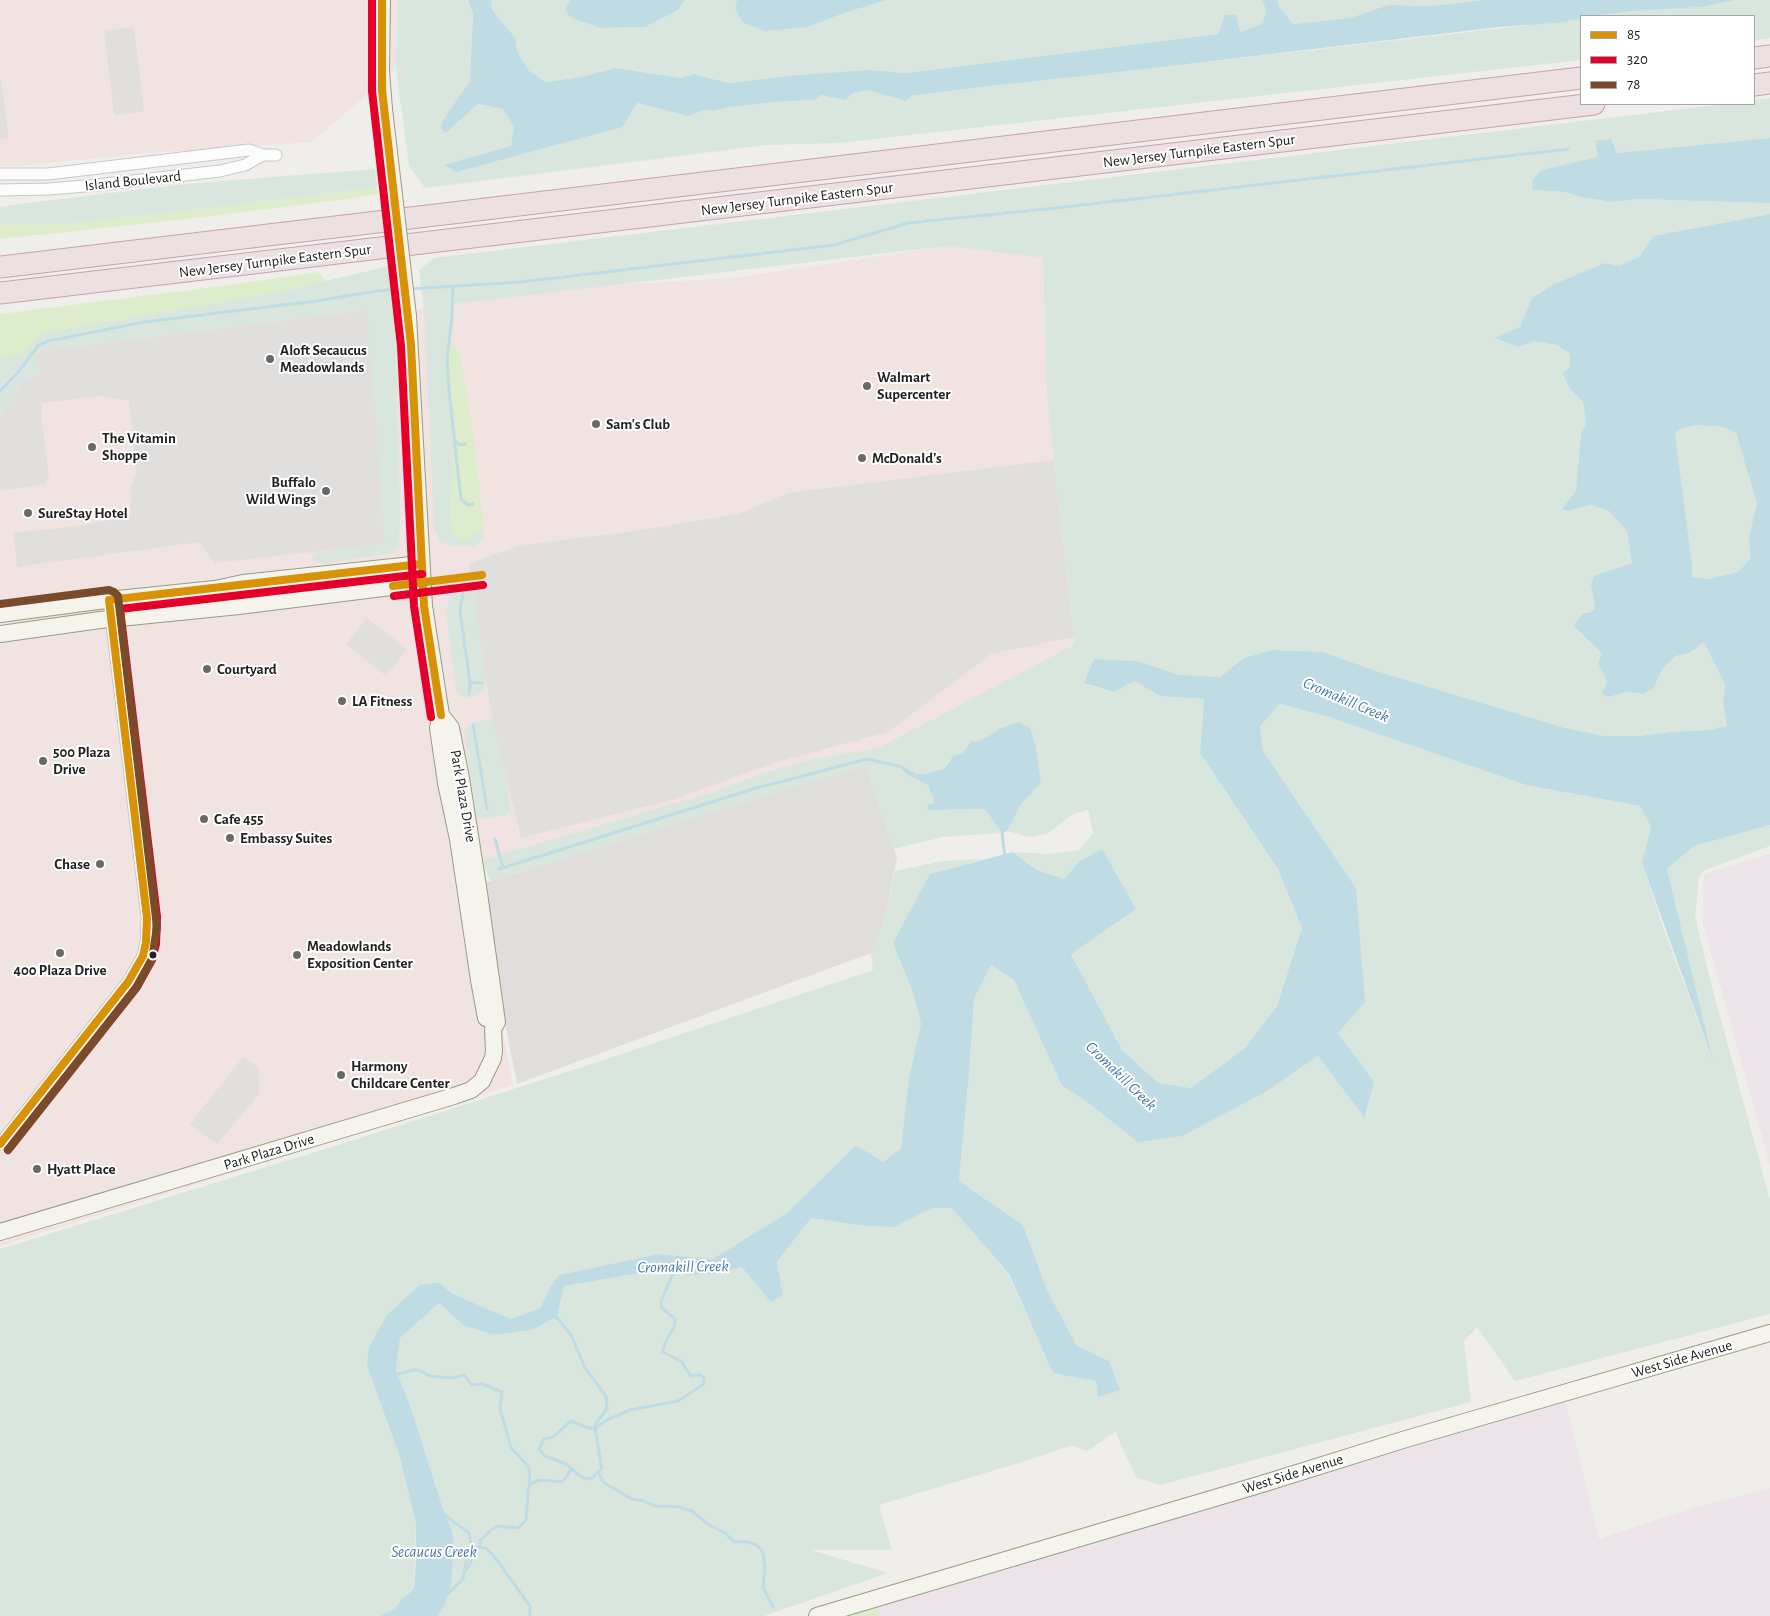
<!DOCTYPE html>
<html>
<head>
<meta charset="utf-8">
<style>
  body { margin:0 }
  #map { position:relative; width:1770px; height:1616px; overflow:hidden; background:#f0eeeb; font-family:"Alegreya Sans",sans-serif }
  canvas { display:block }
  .legend { position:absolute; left:1580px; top:15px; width:175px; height:90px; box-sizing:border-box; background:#fff; border:1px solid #a7a7a7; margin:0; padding:6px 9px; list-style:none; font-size:15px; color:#222 }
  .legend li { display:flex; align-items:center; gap:10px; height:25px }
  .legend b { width:25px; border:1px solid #a7a7a7 }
</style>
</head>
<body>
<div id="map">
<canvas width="1770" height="1616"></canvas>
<ul class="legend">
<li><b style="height:6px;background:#d79205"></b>85</li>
<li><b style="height:6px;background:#e4002b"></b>320</li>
<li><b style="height:6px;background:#7a4b2a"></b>78</li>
</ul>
</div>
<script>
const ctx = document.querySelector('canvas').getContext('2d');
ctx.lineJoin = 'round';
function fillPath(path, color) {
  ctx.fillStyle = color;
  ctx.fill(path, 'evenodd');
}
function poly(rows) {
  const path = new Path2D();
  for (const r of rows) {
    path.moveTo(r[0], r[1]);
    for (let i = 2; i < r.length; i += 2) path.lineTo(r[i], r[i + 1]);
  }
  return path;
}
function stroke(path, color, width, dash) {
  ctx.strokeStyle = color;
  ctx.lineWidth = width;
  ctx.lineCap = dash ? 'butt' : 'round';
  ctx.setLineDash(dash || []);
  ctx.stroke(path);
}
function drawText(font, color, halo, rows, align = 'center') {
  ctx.font = font + ' "Alegreya Sans",sans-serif';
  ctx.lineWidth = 4;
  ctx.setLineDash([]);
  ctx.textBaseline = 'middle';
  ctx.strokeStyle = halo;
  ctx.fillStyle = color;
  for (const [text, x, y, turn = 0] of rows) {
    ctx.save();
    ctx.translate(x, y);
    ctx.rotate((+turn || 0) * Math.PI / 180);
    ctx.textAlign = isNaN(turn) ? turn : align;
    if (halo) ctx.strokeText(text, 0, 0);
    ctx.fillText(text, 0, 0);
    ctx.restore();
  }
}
const residential = poly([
  [865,765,897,858,883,926,871,953,517,1084,478,885]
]);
const commercial = poly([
  [0,0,397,0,396,69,312,142,148,153,19,166,0,166],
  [948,246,1043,258,1047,398,1075,644,878,748,813,759,766,772,709,793,470,864,513,1085,0,1246,0,357,367,310,368,316,571,287,732,278]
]);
const industrial = poly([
  [1770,854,1770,1165,1703,924,1704,874],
  [1564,1395,1599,1539,1697,1507,1770,1488,1770,1616,879,1616,874,1599]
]);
const grass = poly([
  [377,187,378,194,355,198,186,219,0,239,0,224,63,224,250,203],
  [318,272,326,281,279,292,53,331,40,335,21,355,0,357,0,314,230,285],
  [449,343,459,351,472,423,483,521,483,530,464,541,452,536,450,512,454,440,447,359],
  [874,1599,879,1616,816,1616]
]);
const wetland = poly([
  [397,0,468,0,473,14,470,81,449,111,446,133,478,104,503,109,514,127,511,146,445,165,456,172,636,103,688,116,704,110,714,111,730,107,773,102,814,100,821,95,845,99,853,93,867,90,906,101,911,96,991,86,1120,72,1581,19,1581,60,839,143,767,145,425,188,409,166,396,69],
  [491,0,570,0,565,10,571,18,601,28,645,27,678,10,685,0,737,0,735,7,808,27,847,12,887,0,1262,0,1266,10,1263,23,1239,32,1236,14,1225,16,1218,34,905,73,869,70,797,75,728,83,694,74,681,78,615,68,581,77,546,82,528,70,517,51,514,38,492,10],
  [1278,0,1483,0,1431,6,1388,5,1350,18,1293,24,1278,5],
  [1735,0,1770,0,1770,38,1754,40,1754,16,1596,16,1633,11,1702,7],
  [1770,98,1770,138,1617,153,1595,142,1599,157,1541,170,1533,190,1566,192,1580,197,1612,202,1637,199,1770,203,1770,214,1653,236,1640,256,1620,266,1605,263,1554,284,1532,298,1520,327,1532,341,1557,345,1570,354,1570,368,1562,374,1570,389,1583,402,1586,424,1581,433,1576,491,1567,511,1591,505,1609,511,1627,530,1632,563,1594,577,1591,585,1595,609,1589,613,1588,641,1602,654,1603,675,1607,682,1608,697,1627,692,1643,694,1654,688,1662,669,1676,656,1689,653,1704,642,1725,684,1723,703,1727,726,1708,730,1671,732,1639,736,1604,736,1565,728,1373,670,1324,652,1272,650,1244,658,1220,677,1180,675,1137,661,1094,659,1085,684,1114,692,1134,681,1160,696,1204,699,1200,753,1278,869,1302,928,1277,1006,1245,1048,1191,1088,1157,1083,1122,1050,1071,953,1136,909,1079,862,1064,879,1036,870,1013,852,1049,854,1079,850,1093,833,1088,810,1072,815,1047,834,1029,837,1007,831,1021,804,1041,783,1036,748,999,729,989,736,976,742,971,741,963,753,958,754,948,762,944,769,923,774,916,774,898,765,908,775,928,785,932,790,934,799,929,810,985,809,1002,833,943,837,894,849,865,766,490,881,482,860,709,793,766,772,813,759,878,748,1075,644,1047,398,1043,258,947,246,453,304,447,359,454,440,450,512,452,535,464,541,483,530,484,537,475,546,453,546,440,542,434,527,424,312,419,270,434,258,1725,104,1754,104,1754,100],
  [375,169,377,187,250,203,63,224,0,224,0,207,20,204,185,184],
  [389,266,395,315,400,512,399,547,391,553,321,564,312,559,314,554,320,552,385,544,366,310,41,351,36,355,40,377,26,379,0,417,0,357,21,355,40,335,53,331,279,292],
  [1696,425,1724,427,1736,433,1757,504,1749,536,1750,559,1738,572,1708,579,1692,577,1692,564,1675,433,1681,429],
  [464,585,473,587,486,676,484,691,472,698,462,697,456,689,446,609,449,600,457,588],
  [1280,704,1329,717,1526,785,1640,806,1651,827,1642,863,1663,927,1711,1056,1667,869,1694,846,1770,825,1770,846,1705,870,1699,877,1695,916,1711,983,1770,1200,1770,1314,1515,1381,1477,1327,1464,1341,1471,1402,1160,1485,1136,1477,1115,1432,1087,1451,1072,1445,1029,1460,879,1505,892,1550,811,1550,888,1573,764,1616,438,1616,445,1604,452,1530,442,1506,411,1408,396,1370,400,1338,439,1303,463,1325,535,1329,556,1316,564,1286,664,1269,691,1275,712,1274,743,1266,783,1295,777,1262,811,1218,866,1226,894,1227,932,1208,953,1208,1008,1274,1053,1372,1109,1361,1077,1346,1047,1290,1023,1225,959,1181,969,1074,974,999,991,965,1014,980,1062,1086,1085,1100,1267,1091,1318,1056,1366,1117,1374,1082,1338,1033,1356,888,1263,751,1260,726],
  [559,707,499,735,511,811,505,816,481,819,477,817,464,731,469,725,477,721],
  [984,859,930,874,913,992,921,1024,909,1077,901,1148,883,1162,856,1145,787,1213,713,1259,658,1254,559,1275,550,1287,540,1308,511,1319,453,1294,438,1282,419,1285,387,1315,388,1422,400,1457,416,1524,414,1589,401,1600,395,1609,380,1616,0,1616,0,1249,354,1140,582,1067,873,970,871,953,883,926,895,871,942,861]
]);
const parking = poly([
  [134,27,144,112,114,115,104,30],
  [0,73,9,138,0,139],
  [367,310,385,544,215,563,199,542,17,567,13,533,77,526,132,516,130,491,136,472,129,401,101,396,42,403,42,424,49,476,44,484,0,491,0,417,26,379,40,376,36,355,41,351],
  [1054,460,1074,637,991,654,888,732,777,762,675,799,521,838,492,718,469,563,522,545,641,530,739,514,788,493],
  [367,618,407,649,386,676,346,644],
  [243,1057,258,1067,260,1093,217,1144,190,1124]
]);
const water = poly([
  [468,0,491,0,492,10,515,38,517,51,528,70,546,82,581,77,615,68,681,78,694,74,728,83,797,75,869,70,905,73,1218,34,1225,15,1236,14,1240,32,1263,23,1266,10,1262,0,1278,0,1278,5,1293,24,1350,18,1388,5,1431,6,1483,0,1735,0,1702,7,1633,11,1596,16,1581,16,1581,19,1554,23,1499,27,1120,72,991,86,911,96,906,101,867,90,853,93,845,100,821,95,814,100,773,102,730,107,714,111,704,110,688,116,637,103,622,127,456,172,444,165,511,146,514,127,503,109,478,104,446,133,440,127,449,111,470,81,473,14],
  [570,0,685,0,678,10,645,27,601,28,571,18,565,10],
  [737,0,887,0,847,12,808,27,765,31,742,22,735,7],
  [1770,138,1770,203,1637,199,1612,202,1580,197,1566,192,1533,190,1532,181,1541,170,1598,157,1595,141,1611,139,1617,153],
  [1770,214,1770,825,1694,846,1667,869,1713,1061,1642,863,1651,827,1640,806,1526,785,1329,717,1280,704,1260,726,1263,751,1356,888,1365,1002,1338,1033,1374,1082,1365,1118,1318,1056,1267,1091,1182,1136,1138,1142,1085,1100,1062,1086,1014,980,991,965,974,999,969,1074,959,1181,1023,1225,1047,1290,1077,1346,1109,1361,1120,1390,1098,1397,1096,1381,1053,1373,1009,1274,952,1208,932,1208,894,1227,866,1226,811,1218,777,1262,783,1295,771,1302,742,1267,712,1274,691,1275,664,1269,564,1286,557,1316,535,1329,503,1334,492,1334,463,1325,439,1303,400,1338,396,1370,411,1408,442,1506,452,1530,454,1549,451,1584,445,1604,438,1616,380,1616,395,1609,401,1600,414,1589,416,1560,416,1524,400,1457,367,1365,369,1347,387,1315,419,1285,438,1282,453,1294,511,1319,540,1308,550,1287,559,1275,658,1254,713,1259,787,1213,856,1145,883,1162,901,1148,909,1077,921,1024,913,992,893,943,930,874,1013,852,1036,870,1064,879,1079,862,1102,849,1136,909,1071,954,1122,1050,1158,1083,1191,1088,1245,1048,1277,1006,1302,928,1278,869,1200,753,1204,699,1160,696,1134,681,1114,692,1084,683,1094,659,1137,661,1180,675,1220,677,1244,658,1272,650,1324,652,1373,670,1565,728,1604,736,1639,736,1671,732,1708,730,1727,726,1723,703,1725,684,1704,642,1689,653,1676,656,1662,669,1654,688,1643,694,1627,692,1608,697,1602,694,1607,682,1598,663,1602,654,1574,626,1583,613,1589,613,1595,609,1591,585,1594,576,1632,563,1627,531,1609,511,1591,505,1567,511,1562,509,1576,491,1581,433,1586,424,1583,402,1570,389,1562,373,1570,368,1570,354,1557,345,1532,341,1519,347,1495,338,1520,327,1532,298,1554,284,1605,263,1620,266,1640,256,1653,236],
  [1696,425,1724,427,1736,433,1757,504,1749,536,1750,559,1738,572,1708,579,1692,577,1692,564,1675,433,1681,429],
  [1019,722,1030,728,1036,748,1041,783,1021,804,1007,831,1002,833,985,809,929,810,927,808,929,804,932,804,934,799,928,785,908,775,898,766,898,764,916,774,923,774,944,769,953,756,963,753,971,741,976,742,989,736,999,729]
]);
const stream = poly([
  [453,286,452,318,447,359,449,391,461,499,468,505,473,504],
  [409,289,521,282,834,245,908,223,1056,208,1568,149],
  [0,391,18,372,38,346,48,341,144,322,316,301,378,291,400,289],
  [455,441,460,445,465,444],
  [463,594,460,611,470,683,469,694],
  [470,683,481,683],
  [473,725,487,809],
  [1002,833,1005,857],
  [495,839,503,868],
  [499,869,753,789,867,759,898,766],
  [552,1314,558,1319,571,1335,585,1368,606,1396,607,1409,596,1423,595,1428,602,1468,592,1478,586,1479,580,1476,566,1464,545,1456,539,1449,544,1439,553,1437,571,1421,589,1428,595,1428,609,1419,630,1410,678,1401,704,1384,704,1378,700,1375,691,1376,681,1361,662,1352,668,1337,674,1328,675,1319,662,1308,661,1301,675,1269],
  [395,1375,414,1370,419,1370,430,1376,452,1378,464,1375,472,1385,483,1384,502,1392,500,1408,511,1448,529,1467,530,1484,540,1480,562,1482,572,1469],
  [598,1472,604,1483,632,1499,644,1501,655,1506,678,1507,692,1511,706,1523,725,1533,733,1541,748,1542,757,1545,763,1553,765,1567,763,1587,773,1607],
  [443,1514,469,1533,472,1550,466,1562,463,1579,446,1596],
  [480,1547,480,1541,491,1530,497,1526,518,1528,526,1520,528,1491,530,1484],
  [466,1570,471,1562,471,1555,476,1547,486,1548,494,1556,530,1606,530,1616]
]);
const street = poly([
  [0,174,48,174,249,150,263,155,276,155],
  [0,190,49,189,97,185,220,171,245,165,263,155],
  [0,1144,128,982,143,956,146,942,147,918,109,600]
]);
const secondary = poly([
  [382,0,381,71,384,109],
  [408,316,424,606,441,715,438,728,446,783,458,839,479,980,486,1018],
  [0,614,98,601,215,589,243,583,421,564],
  [0,634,100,620,239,606,423,583],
  [0,1232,454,1096,471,1090,482,1081,493,1058,494,1051,493,1029,497,1022,479,893,461,778,451,728,441,715],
  [817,1616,1262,1484,1406,1439,1770,1333]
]);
const highway = poly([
  [1754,58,1770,56],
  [1754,85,1770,83],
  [0,267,1581,78],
  [0,293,1594,104]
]);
const secondaryBridge = poly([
  [384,109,408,316]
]);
const bus1 = poly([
  [382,0,382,90,411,345,424,606,441,715],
  [393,586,482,575],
  [0,1144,128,982,143,956,146,942,147,918,109,600,421,564]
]);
const bus2 = poly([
  [372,0,372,91,401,346,414,606,431,717],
  [394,596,483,585],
  [8,1150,136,988,152,960,156,944,157,917,120,609,422,574]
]);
const bus3 = poly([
  [0,604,109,590,114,592,118,596,157,927,152,959,137,987,8,1150]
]);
const markers = [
  [270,359,5,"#6a6968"],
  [867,386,5,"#6a6968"],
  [596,424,5,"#6a6968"],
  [92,447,5,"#6a6968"],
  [862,458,5,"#6a6968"],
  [326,491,5,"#6a6968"],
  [28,513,5,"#6a6968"],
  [207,669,5,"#6a6968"],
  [342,701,5,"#6a6968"],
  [43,761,5,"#6a6968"],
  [204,819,5,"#6a6968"],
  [230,838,5,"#6a6968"],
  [100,864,5,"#6a6968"],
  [60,953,5,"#6a6968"],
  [153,955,4.5,"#222"],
  [297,955,5,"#6a6968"],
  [341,1075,5,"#6a6968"],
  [37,1169,5,"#6a6968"]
];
const streetNames = [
  ["New Jersey Turnpike Eastern Spur",1199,151,-7],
  ["Island Boulevard",133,181,-6],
  ["New Jersey Turnpike Eastern Spur",797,199,-7],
  ["New Jersey Turnpike Eastern Spur",275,261,-7],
  ["Park Plaza Drive",463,796,80],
  ["Park Plaza Drive",269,1152,-17],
  ["West Side Avenue",1682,1359,-16],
  ["West Side Avenue",1293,1474,-17]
];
const poiNames = [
  ["Aloft Secaucus",280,350],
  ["Meadowlands",280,367],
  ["Walmart",877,377],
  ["Supercenter",877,394],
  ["Sam's Club",606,424],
  ["The Vitamin",102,438],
  ["Shoppe",102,455],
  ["McDonald's",872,458],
  ["Buffalo",316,482,"right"],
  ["Wild Wings",316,499,"right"],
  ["SureStay Hotel",38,513],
  ["Courtyard",217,669],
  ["LA Fitness",352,701],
  ["500 Plaza",53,752],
  ["Drive",53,769],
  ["Cafe 455",214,819],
  ["Embassy Suites",240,838],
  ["Chase",90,864,"right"],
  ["Meadowlands",307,946],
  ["Exposition Center",307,963],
  ["400 Plaza Drive",60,970,"center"],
  ["Harmony",351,1066],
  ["Childcare Center",351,1083],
  ["Hyatt Place",47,1169]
];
const waterNames = [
  ["Cromakill Creek",1346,700,23],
  ["Cromakill Creek",1121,1076,44],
  ["Cromakill Creek",683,1267,-1],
  ["Secaucus Creek",434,1552]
];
fillPath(residential, '#dfdedc');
fillPath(commercial, '#f1e3e1');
fillPath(industrial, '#ede4e9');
fillPath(grass, '#ddeccb');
fillPath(wetland, '#d9e6de');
fillPath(parking, '#e0dfde');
fillPath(water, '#bfdbe3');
stroke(stream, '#bfdbe3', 3);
stroke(street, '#c9c8c7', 13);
stroke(secondary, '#999a82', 18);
stroke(highway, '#c5a2ac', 23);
stroke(street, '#fdfcfc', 11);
stroke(secondary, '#f4f4ed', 16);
stroke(highway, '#ece0e2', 21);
stroke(secondaryBridge, '#999a82', 18, []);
stroke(secondaryBridge, '#f4f4ed', 16);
stroke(bus1, '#d79205', 8);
stroke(bus2, '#e4002b', 8);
stroke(bus3, '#7a4b2a', 8);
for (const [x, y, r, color] of markers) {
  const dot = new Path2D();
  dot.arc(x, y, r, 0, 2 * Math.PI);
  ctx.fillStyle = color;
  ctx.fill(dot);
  stroke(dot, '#fff', 2);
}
drawText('15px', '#222', '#fff', streetNames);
drawText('bold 15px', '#222', '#fff', poiNames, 'left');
drawText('italic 16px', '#4a7aab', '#fff', waterNames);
</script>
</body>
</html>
